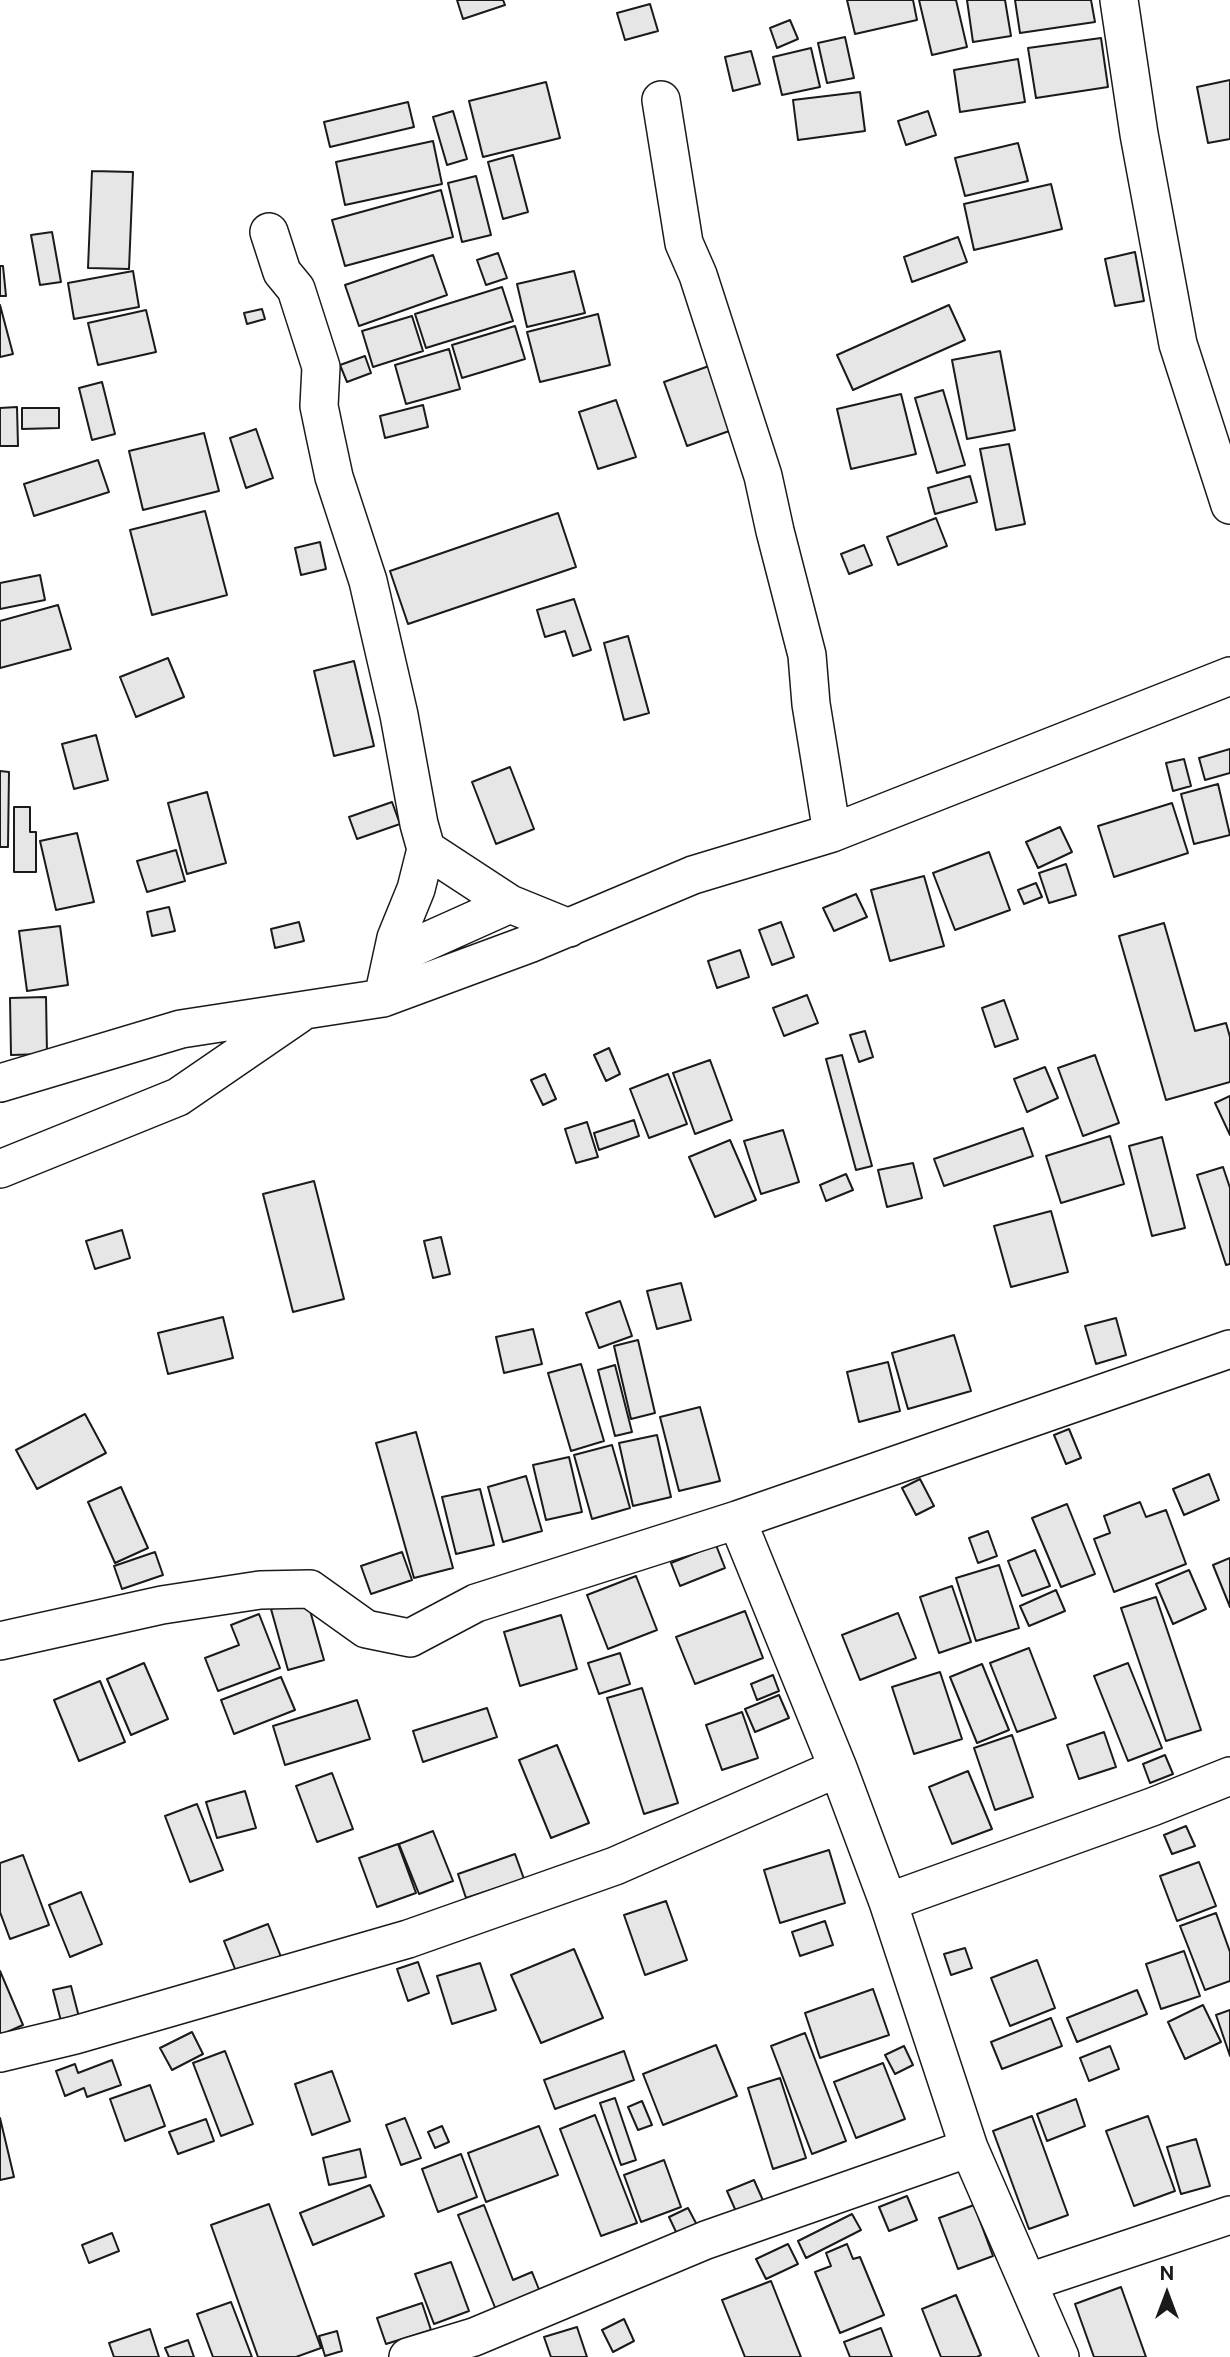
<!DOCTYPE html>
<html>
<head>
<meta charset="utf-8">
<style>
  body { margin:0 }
  #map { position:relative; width:1230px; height:2357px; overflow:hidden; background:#fff; font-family:"Public Sans",sans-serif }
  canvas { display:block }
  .north { position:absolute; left:1132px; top:2259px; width:70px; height:70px; -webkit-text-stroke:5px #fff; paint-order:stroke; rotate:0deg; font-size:19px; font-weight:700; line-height:28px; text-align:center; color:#1a1a1a }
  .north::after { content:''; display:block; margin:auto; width:24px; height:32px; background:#1a1a1a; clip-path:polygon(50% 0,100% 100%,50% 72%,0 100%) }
</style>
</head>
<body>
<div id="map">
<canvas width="1230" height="2357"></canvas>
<div class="north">N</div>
</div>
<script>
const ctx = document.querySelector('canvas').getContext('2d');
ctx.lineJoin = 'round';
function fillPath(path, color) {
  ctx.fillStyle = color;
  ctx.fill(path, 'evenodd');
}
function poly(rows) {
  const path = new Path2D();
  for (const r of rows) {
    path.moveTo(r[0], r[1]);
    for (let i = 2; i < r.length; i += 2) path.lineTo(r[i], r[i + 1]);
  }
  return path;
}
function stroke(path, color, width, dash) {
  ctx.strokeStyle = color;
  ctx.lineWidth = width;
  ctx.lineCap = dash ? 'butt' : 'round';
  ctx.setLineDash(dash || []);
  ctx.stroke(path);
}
const building = poly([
  [457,0,503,0,505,5,463,19,457,0],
  [847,0,913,0,917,20,855,34,847,0],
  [919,0,956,0,967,47,932,55,919,0],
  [967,0,1005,0,1011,36,973,42,967,0],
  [1015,0,1091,0,1095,22,1020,33,1015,0],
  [650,4,658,31,625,40,617,13,650,4],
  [790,20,798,39,777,48,770,28,790,20],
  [845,37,854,78,827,83,818,43,845,37],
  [1101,38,1108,87,1036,98,1028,48,1101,38],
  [811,48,820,87,782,95,773,57,811,48],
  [751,51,760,84,733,91,725,57,751,51],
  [1018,59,1025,102,960,112,954,70,1018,59],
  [1230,80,1230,139,1208,143,1197,87,1230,80],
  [546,82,560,138,483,157,469,101,546,82],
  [860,92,865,131,798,140,793,100,860,92],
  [408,102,414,127,330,147,324,122,408,102],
  [453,111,467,159,447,165,433,117,453,111],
  [928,111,936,135,906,145,898,121,928,111],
  [433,141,442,184,345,205,336,162,433,141],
  [1018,143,1028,181,965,196,955,158,1018,143],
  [513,155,528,212,503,219,488,162,513,155],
  [92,171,133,172,129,269,88,268,92,171],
  [476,176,491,235,462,242,448,183,476,176],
  [1051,184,1062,229,974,250,964,204,1051,184],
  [441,190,453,237,345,266,332,220,441,190],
  [52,232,61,282,40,285,31,235,52,232],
  [958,237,967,262,912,282,904,257,958,237],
  [1135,252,1144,301,1115,306,1105,259,1135,252],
  [498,253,507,278,486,285,477,260,498,253],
  [433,255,447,295,359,326,345,285,433,255],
  [0,266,3,266,6,296,0,296,0,266],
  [133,271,139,307,74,319,68,283,133,271],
  [574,271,585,313,527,327,517,284,574,271],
  [502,287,513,321,426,348,415,314,502,287],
  [0,305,13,354,0,357,0,305],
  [949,305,965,340,853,390,837,355,949,305],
  [262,309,265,319,247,324,244,313,262,309],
  [146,310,156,352,98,365,88,323,146,310],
  [598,314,610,365,540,382,527,332,598,314],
  [412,316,423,351,373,367,362,331,412,316],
  [515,326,525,359,462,378,452,345,515,326],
  [449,349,460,389,406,404,395,365,449,349],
  [1000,351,1015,430,967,439,952,360,1000,351],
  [365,356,371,373,347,382,340,365,365,356],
  [709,366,732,430,687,446,664,382,709,366],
  [102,382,115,434,92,440,79,388,102,382],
  [943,390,965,465,937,473,915,398,943,390],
  [901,394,916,454,851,469,837,409,901,394],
  [616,400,636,457,598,469,579,412,616,400],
  [423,405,428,427,385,438,380,416,423,405],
  [17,407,18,446,0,446,0,408,17,407],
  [22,408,59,408,59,428,22,429,22,408],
  [256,429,273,478,246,488,230,438,256,429],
  [204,433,219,491,143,510,129,451,204,433],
  [1009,444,1025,524,996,530,980,449,1009,444],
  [98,460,109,492,34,516,24,484,98,460],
  [970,476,977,502,935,514,928,488,970,476],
  [205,511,227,595,152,615,130,530,205,511],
  [558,513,576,567,408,624,390,571,558,513],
  [936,518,947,546,898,565,887,537,936,518],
  [320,542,326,569,301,575,295,548,320,542],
  [864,545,872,565,849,574,841,554,864,545],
  [40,575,45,600,0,609,0,583,40,575],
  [574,599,591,650,573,656,565,631,545,637,537,610,574,599],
  [58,605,71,649,0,668,0,621,58,605],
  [628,636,649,713,624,720,604,643,628,636],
  [168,658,184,697,136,717,120,677,168,658],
  [354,661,374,746,334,756,314,671,354,661],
  [96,735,108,780,74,789,62,744,96,735],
  [1230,749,1230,773,1205,780,1199,758,1230,749],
  [1184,759,1191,786,1173,791,1166,763,1184,759],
  [510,767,534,829,496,844,472,782,510,767],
  [0,771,9,772,8,847,0,847,0,771],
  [1218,784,1230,835,1194,844,1181,794,1218,784],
  [207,792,226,863,187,874,168,803,207,792],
  [392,802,400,824,357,839,349,817,392,802],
  [1172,803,1188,853,1114,877,1098,826,1172,803],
  [14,807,30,807,30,832,36,832,36,872,14,872,14,807],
  [1060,827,1072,852,1038,868,1026,842,1060,827],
  [77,833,94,902,56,910,40,841,77,833],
  [176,850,185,881,147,892,137,861,176,850],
  [989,852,1010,910,955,930,933,873,989,852],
  [1066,864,1076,895,1049,903,1039,873,1066,864],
  [924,876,944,946,890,961,871,890,924,876],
  [1036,883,1042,897,1024,904,1018,890,1036,883],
  [856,894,867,917,834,931,823,908,856,894],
  [169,907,175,931,152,936,147,912,169,907],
  [299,922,304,941,275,948,271,929,299,922],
  [781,922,794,957,772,965,759,930,781,922],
  [1164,923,1195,1031,1226,1023,1230,1037,1230,1082,1166,1100,1119,936,1164,923],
  [60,926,68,985,27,991,19,931,60,926],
  [740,950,749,977,717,988,708,961,740,950],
  [807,995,818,1023,784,1036,773,1008,807,995],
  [46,997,47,1054,11,1055,10,998,46,997],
  [1004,1000,1018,1039,995,1047,982,1008,1004,1000],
  [865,1031,873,1057,859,1062,850,1035,865,1031],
  [609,1048,620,1074,606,1081,594,1055,609,1048],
  [842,1055,872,1166,856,1170,826,1059,842,1055],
  [1095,1055,1119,1123,1083,1136,1058,1068,1095,1055],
  [710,1060,732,1120,695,1134,673,1073,710,1060],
  [1045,1067,1058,1098,1027,1112,1014,1079,1045,1067],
  [545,1074,556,1099,543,1105,531,1080,545,1074],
  [668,1074,687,1124,649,1138,630,1089,668,1074],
  [1230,1096,1230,1135,1215,1103,1230,1096],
  [634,1120,639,1136,599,1150,594,1133,634,1120],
  [587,1122,598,1157,576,1163,565,1129,587,1122],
  [1023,1128,1033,1156,944,1186,934,1159,1023,1128],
  [783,1130,799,1182,761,1194,744,1141,783,1130],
  [1110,1136,1124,1184,1061,1203,1046,1156,1110,1136],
  [1162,1137,1185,1228,1152,1236,1129,1146,1162,1137],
  [730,1140,756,1200,715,1217,689,1157,730,1140],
  [913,1163,922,1198,887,1207,878,1170,913,1163],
  [1223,1167,1230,1188,1230,1264,1226,1265,1197,1175,1223,1167],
  [846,1174,853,1190,826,1201,820,1185,846,1174],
  [314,1181,344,1299,293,1312,263,1194,314,1181],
  [1051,1211,1068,1272,1011,1287,994,1226,1051,1211],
  [122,1230,130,1258,95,1269,86,1241,122,1230],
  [441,1237,450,1274,433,1278,424,1241,441,1237],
  [681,1283,691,1320,657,1329,647,1291,681,1283],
  [620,1301,632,1336,599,1348,586,1313,620,1301],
  [223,1317,233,1358,168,1374,158,1333,223,1317],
  [1116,1318,1126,1355,1096,1364,1085,1326,1116,1318],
  [533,1329,542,1364,504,1373,496,1337,533,1329],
  [954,1335,971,1391,908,1409,892,1353,954,1335],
  [638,1340,655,1413,631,1419,614,1346,638,1340],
  [888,1362,900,1411,859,1422,847,1372,888,1362],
  [581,1364,604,1441,571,1451,548,1373,581,1364],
  [615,1365,632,1432,615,1436,598,1370,615,1365],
  [700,1407,720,1481,679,1491,660,1417,700,1407],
  [85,1414,106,1453,37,1489,16,1450,85,1414],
  [1069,1429,1081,1458,1066,1464,1054,1435,1069,1429],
  [416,1432,453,1568,414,1578,376,1443,416,1432],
  [657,1435,671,1497,633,1506,619,1443,657,1435],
  [612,1445,630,1508,592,1519,574,1455,612,1445],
  [569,1457,582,1512,546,1520,533,1465,569,1457],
  [1209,1474,1219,1500,1184,1515,1173,1489,1209,1474],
  [526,1476,542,1531,503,1542,488,1487,526,1476],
  [920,1479,934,1506,916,1515,902,1488,920,1479],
  [121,1487,148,1548,115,1563,88,1502,121,1487],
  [480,1489,494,1545,456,1554,442,1497,480,1489],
  [1140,1502,1146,1517,1166,1510,1186,1564,1114,1592,1094,1539,1110,1533,1104,1516,1140,1502],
  [1067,1504,1095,1574,1061,1587,1032,1518,1067,1504],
  [988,1531,997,1556,978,1563,969,1538,988,1531],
  [716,1545,725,1568,680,1586,671,1563,716,1545],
  [1035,1550,1050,1586,1022,1596,1008,1561,1035,1550],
  [155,1552,163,1575,122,1589,114,1566,155,1552],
  [402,1552,412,1580,371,1594,361,1566,402,1552],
  [1230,1558,1230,1607,1213,1565,1230,1558],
  [999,1565,1019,1628,976,1641,956,1578,999,1565],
  [1189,1570,1206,1609,1173,1624,1156,1584,1189,1570],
  [636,1576,657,1630,608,1649,587,1595,636,1576],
  [952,1586,971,1642,939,1653,920,1597,952,1586],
  [1056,1590,1065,1611,1029,1626,1020,1606,1056,1590],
  [1156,1597,1201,1730,1166,1741,1121,1608,1156,1597],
  [307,1600,324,1660,288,1670,271,1609,307,1600],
  [745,1611,763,1658,695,1684,676,1637,745,1611],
  [898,1613,916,1658,860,1680,842,1635,898,1613],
  [259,1614,280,1668,218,1691,205,1658,239,1645,231,1625,259,1614],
  [561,1615,577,1669,520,1686,504,1632,561,1615],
  [1029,1648,1056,1718,1017,1732,990,1663,1029,1648],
  [620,1653,630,1684,599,1694,588,1663,620,1653],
  [144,1663,168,1719,131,1735,107,1679,144,1663],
  [1128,1663,1162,1748,1128,1761,1094,1676,1128,1663],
  [982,1664,1009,1730,977,1743,950,1677,982,1664],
  [940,1672,962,1739,914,1754,892,1687,940,1672],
  [773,1675,779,1691,757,1700,751,1684,773,1675],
  [281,1677,295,1710,234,1734,221,1700,281,1677],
  [100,1681,125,1742,79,1761,54,1700,100,1681],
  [642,1688,678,1803,644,1814,607,1698,642,1688],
  [779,1695,789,1718,755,1732,745,1709,779,1695],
  [357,1700,370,1739,285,1765,273,1726,357,1700],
  [487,1708,497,1737,423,1762,413,1731,487,1708],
  [742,1712,758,1758,722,1770,706,1725,742,1712],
  [1104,1732,1116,1767,1079,1779,1067,1745,1104,1732],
  [1012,1735,1033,1797,995,1810,974,1748,1012,1735],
  [557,1745,589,1823,551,1838,519,1760,557,1745],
  [1165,1755,1173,1774,1150,1783,1143,1764,1165,1755],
  [968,1771,992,1829,952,1844,929,1787,968,1771],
  [332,1773,353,1829,317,1842,296,1786,332,1773],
  [245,1791,256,1828,217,1838,206,1802,245,1791],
  [197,1804,223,1870,190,1882,165,1816,197,1804],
  [1186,1826,1195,1846,1172,1854,1164,1835,1186,1826],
  [433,1831,453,1881,419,1894,399,1844,433,1831],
  [398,1844,416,1893,377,1907,359,1858,398,1844],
  [829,1850,845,1903,780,1923,764,1870,829,1850],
  [515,1854,524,1879,466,1898,458,1874,515,1854],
  [23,1855,49,1925,10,1939,0,1912,0,1863,23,1855],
  [1199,1862,1216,1906,1177,1921,1160,1876,1199,1862],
  [81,1892,102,1944,70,1957,49,1905,81,1892],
  [666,1901,687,1960,645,1975,624,1915,666,1901],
  [1216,1913,1230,1952,1230,1981,1205,1990,1180,1926,1216,1913],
  [825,1921,833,1945,800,1956,792,1932,825,1921],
  [268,1924,281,1957,237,1974,224,1941,268,1924],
  [965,1948,972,1968,951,1975,944,1954,965,1948],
  [574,1949,603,2018,541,2043,511,1975,574,1949],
  [1184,1951,1200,1996,1161,2009,1146,1964,1184,1951],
  [1037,1960,1055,2008,1010,2026,991,1978,1037,1960],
  [418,1962,429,1993,408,2001,397,1969,418,1962],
  [480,1963,496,2010,452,2024,437,1976,480,1963],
  [0,1971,23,2025,0,2035,0,1971],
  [71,1986,79,2017,61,2021,53,1990,71,1986],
  [873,1989,889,2035,820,2058,805,2013,873,1989],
  [1137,1990,1147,2014,1077,2042,1067,2018,1137,1990],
  [1203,2005,1221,2042,1185,2059,1168,2022,1203,2005],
  [1230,2010,1230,2056,1216,2015,1230,2010],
  [1051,2018,1062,2046,1002,2069,991,2042,1051,2018],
  [192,2032,203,2054,172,2070,160,2048,192,2032],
  [805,2033,846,2141,812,2154,771,2046,805,2033],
  [716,2045,737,2096,663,2125,643,2074,716,2045],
  [904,2046,913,2065,895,2074,885,2055,904,2046],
  [1110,2046,1119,2069,1089,2081,1080,2058,1110,2046],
  [225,2051,253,2124,221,2136,193,2063,225,2051],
  [624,2051,634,2080,555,2109,544,2080,624,2051],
  [112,2060,121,2085,87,2097,84,2088,65,2096,56,2071,75,2064,78,2073,112,2060],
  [883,2063,905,2119,856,2138,834,2082,883,2063],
  [332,2071,350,2121,312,2135,295,2084,332,2071],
  [780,2078,806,2158,773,2169,748,2088,780,2078],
  [150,2085,165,2126,125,2141,110,2099,150,2085],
  [615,2098,636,2160,621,2165,600,2103,615,2098],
  [1076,2099,1085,2126,1047,2141,1037,2114,1076,2099],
  [642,2101,652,2125,638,2130,628,2107,642,2101],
  [595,2115,637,2223,601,2236,560,2129,595,2115],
  [1032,2116,1068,2215,1029,2229,993,2131,1032,2116],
  [1148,2116,1175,2191,1134,2206,1106,2131,1148,2116],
  [0,2118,14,2177,0,2180,0,2118],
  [405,2118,421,2158,401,2165,386,2125,405,2118],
  [206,2119,214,2141,178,2154,169,2132,206,2119],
  [442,2126,449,2142,435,2148,428,2132,442,2126],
  [539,2126,558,2175,486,2202,468,2153,539,2126],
  [1196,2139,1210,2186,1181,2194,1167,2147,1196,2139],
  [360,2149,366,2177,329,2185,323,2158,360,2149],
  [461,2154,477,2197,438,2212,422,2169,461,2154],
  [664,2160,681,2207,641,2222,624,2175,664,2160],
  [754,2180,765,2205,738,2216,727,2191,754,2180],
  [370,2185,384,2216,313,2245,300,2213,370,2185],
  [907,2196,917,2220,889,2231,879,2207,907,2196],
  [269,2204,321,2348,296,2357,258,2357,211,2225,269,2204],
  [484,2205,513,2280,532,2272,542,2297,498,2315,458,2215,484,2205],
  [974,2205,993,2256,958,2269,939,2218,974,2205],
  [688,2208,697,2225,677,2234,669,2217,688,2208],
  [852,2214,861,2230,806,2258,798,2241,852,2214],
  [112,2233,119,2251,89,2263,82,2245,112,2233],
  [788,2244,798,2264,766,2279,756,2259,788,2244],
  [847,2244,853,2259,860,2257,884,2315,840,2333,815,2272,831,2266,826,2253,847,2244],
  [451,2262,469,2311,434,2324,415,2274,451,2262],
  [771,2281,801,2357,745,2357,722,2300,771,2281],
  [1121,2287,1146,2357,1094,2357,1075,2304,1121,2287],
  [956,2295,981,2355,977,2357,941,2357,922,2309,956,2295],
  [231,2302,252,2357,213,2357,197,2314,231,2302],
  [422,2303,431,2330,386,2344,377,2318,422,2303],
  [624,2319,634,2341,613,2352,602,2330,624,2319],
  [577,2327,587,2357,551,2357,544,2337,577,2327],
  [881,2328,892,2357,850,2357,844,2342,881,2328],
  [150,2329,159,2357,114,2357,109,2343,150,2329],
  [337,2331,342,2351,325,2356,319,2336,337,2331],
  [188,2340,194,2357,169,2357,165,2348,188,2340]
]);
const minor = poly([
  [1119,0,1139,134,1178,344,1230,505],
  [661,100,684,243,698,275,763,476,775,531,807,655,811,704,832,833],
  [269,232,282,272,296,289,321,367,319,406,325,435,334,477,368,581,399,715,419,824,426,849,416,889,396,938,383,998],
  [426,849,510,904,569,928],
  [392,957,510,904],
  [0,1083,181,1029,383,998,529,944,693,875,832,833,1230,676],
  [0,1169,178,1097,299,1014],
  [737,1520,838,1768,888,1902,969,2148,1060,2357],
  [0,1641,162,1605,260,1590,310,1589,366,1629,410,1638,476,1603,737,1520,1230,1349],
  [888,1902,1152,1807,1230,1776],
  [0,2053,75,2035,408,1939,615,1866,838,1768],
  [1029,2282,1230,2215],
  [408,2357,474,2337,706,2240,969,2148]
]);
fillPath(building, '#e6e6e6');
stroke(building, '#1a1a1a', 2);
stroke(minor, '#1a1a1a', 40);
stroke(minor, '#fff', 37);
</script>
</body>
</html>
